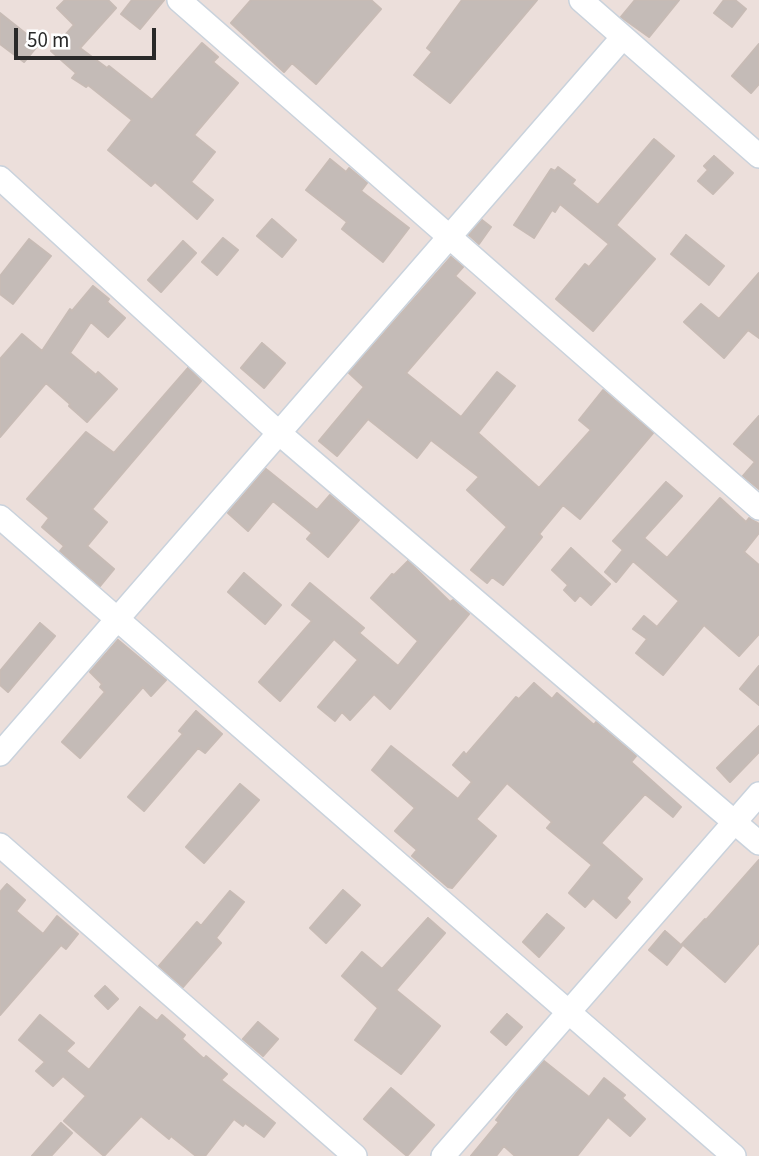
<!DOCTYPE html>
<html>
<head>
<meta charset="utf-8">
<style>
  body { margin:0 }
  #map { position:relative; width:759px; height:1156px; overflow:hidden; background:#ecdfdb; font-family:"Source Sans 3",sans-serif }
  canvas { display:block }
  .scale { position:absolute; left:14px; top:28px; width:142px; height:32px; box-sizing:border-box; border:4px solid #292929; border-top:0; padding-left:9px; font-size:21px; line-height:24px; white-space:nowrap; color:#292929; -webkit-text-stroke:5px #fff; paint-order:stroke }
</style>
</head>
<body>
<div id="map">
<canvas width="759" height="1156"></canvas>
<div class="scale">50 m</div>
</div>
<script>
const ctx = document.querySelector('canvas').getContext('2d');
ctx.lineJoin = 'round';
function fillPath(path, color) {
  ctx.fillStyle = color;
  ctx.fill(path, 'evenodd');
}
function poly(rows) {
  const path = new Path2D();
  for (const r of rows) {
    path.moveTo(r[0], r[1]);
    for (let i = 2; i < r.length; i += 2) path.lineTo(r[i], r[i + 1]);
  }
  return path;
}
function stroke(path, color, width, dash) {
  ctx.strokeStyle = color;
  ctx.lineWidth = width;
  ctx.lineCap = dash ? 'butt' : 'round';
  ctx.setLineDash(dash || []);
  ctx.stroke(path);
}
const building = poly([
  [65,0,108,0,116,8,80,48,107,68,109,66,152,100,202,43,218,57,213,62,238,83,194,135,215,152,191,182,213,200,197,219,155,182,151,186,108,150,132,120,88,85,86,87,72,78,76,73,51,51,74,25,57,8,65,0],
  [132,0,164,0,140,29,121,14,132,0],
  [251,0,371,0,381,9,316,84,292,63,284,72,231,23,251,0],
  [462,0,537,0,450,103,414,75,432,52,427,48,462,0],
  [635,0,679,0,649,37,621,17,635,0],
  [724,0,735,0,746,9,732,27,714,13,724,0],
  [0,13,39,44,24,62,0,44,0,13],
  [759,44,759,84,751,93,732,76,759,44],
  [654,139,674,156,616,225,655,259,593,331,556,299,585,264,589,267,609,244,560,204,555,212,552,210,534,238,514,225,551,169,555,171,558,167,575,180,572,184,598,205,654,139],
  [714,156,733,173,713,194,698,181,708,170,704,166,714,156],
  [330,159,346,172,349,168,367,183,361,191,409,228,383,262,342,229,347,222,306,190,330,159],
  [272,219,296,240,282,257,257,236,272,219],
  [482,220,491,227,479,244,469,235,482,220],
  [686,235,724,266,709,285,671,254,686,235],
  [223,238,238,250,217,275,202,262,223,238],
  [29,239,51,256,13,304,0,294,0,276,29,239],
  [183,241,196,253,161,292,148,280,183,241],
  [451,257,463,267,455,276,475,293,406,373,461,417,497,372,515,386,478,433,539,488,591,430,579,420,603,390,653,433,580,519,563,505,539,534,542,537,503,585,492,577,487,583,471,570,507,527,467,490,479,477,431,440,417,458,368,419,337,456,319,441,364,387,349,373,451,257],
  [759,273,759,338,748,330,724,358,684,322,701,304,719,319,759,273],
  [93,286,109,299,107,302,125,318,108,337,91,322,70,353,96,375,98,372,117,389,87,422,69,406,70,404,46,383,0,437,0,359,22,334,42,351,70,309,72,311,93,286],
  [262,343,285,363,264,388,241,368,262,343],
  [188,368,201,381,92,509,107,522,87,546,114,569,100,586,60,551,64,546,42,527,49,518,27,499,86,432,114,453,188,368],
  [759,416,759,489,743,476,755,462,734,444,759,416],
  [266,469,317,510,330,495,359,520,328,557,307,539,312,533,273,501,248,531,228,513,266,469],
  [666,482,682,496,644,538,667,558,720,498,746,522,749,518,759,524,759,533,744,552,759,565,759,634,739,656,704,625,663,675,636,653,647,639,633,629,644,616,657,627,679,601,633,561,616,582,605,572,623,550,613,541,666,482],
  [571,548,610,584,591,605,580,595,575,601,564,590,568,585,552,570,571,548],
  [408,561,450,602,453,600,469,614,390,709,374,694,350,720,342,712,335,721,318,707,358,660,334,639,280,701,259,682,312,621,292,605,310,583,364,628,359,633,398,666,418,641,371,598,392,574,394,575,408,561],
  [244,573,281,605,265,624,228,592,244,573],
  [40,623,55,636,8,692,0,685,0,671,40,623],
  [118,640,166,680,151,696,143,687,80,758,62,742,105,692,100,687,102,684,90,672,118,640],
  [759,666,759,705,740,689,759,666],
  [534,683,552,699,557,693,594,725,596,722,636,756,631,762,681,807,673,817,645,794,601,843,642,879,626,898,630,902,616,918,593,898,585,907,569,893,592,865,547,828,552,822,507,783,476,819,496,836,452,888,448,887,412,856,417,850,395,831,415,808,372,770,391,746,458,799,472,782,453,765,464,752,466,755,516,697,519,699,534,683],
  [196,711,222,734,205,753,198,748,144,811,128,797,183,734,179,731,196,711],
  [759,726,759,752,730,782,717,768,759,726],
  [240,784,259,800,204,863,186,847,240,784],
  [759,860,759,943,725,982,682,944,705,919,706,920,759,860],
  [7,884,25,900,16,911,43,934,57,916,78,934,66,949,61,945,0,1015,0,892,7,884],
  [343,890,360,905,326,943,310,928,343,890],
  [230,891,244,902,216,938,221,943,183,987,159,966,197,922,201,926,230,891],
  [547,914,564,928,539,957,523,942,547,914],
  [428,918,445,933,396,990,440,1026,401,1074,355,1040,378,1008,342,976,362,952,382,969,428,918],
  [665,931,682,946,667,965,649,950,665,931],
  [105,986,118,999,108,1009,95,996,105,986],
  [140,1007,157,1021,162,1015,185,1035,182,1039,204,1059,206,1056,227,1074,221,1080,275,1123,264,1137,245,1123,243,1126,234,1119,205,1156,196,1156,171,1136,169,1139,141,1116,104,1156,64,1121,86,1096,63,1076,53,1086,36,1071,45,1062,19,1040,40,1015,74,1043,66,1051,89,1070,140,1007],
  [507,1014,522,1027,506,1045,491,1032,507,1014],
  [258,1022,278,1039,263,1056,243,1039,258,1022],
  [544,1061,589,1097,604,1078,625,1095,622,1098,645,1119,630,1136,608,1117,577,1156,515,1156,504,1146,496,1156,471,1156,499,1122,496,1120,519,1090,544,1061],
  [391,1088,434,1125,407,1156,364,1119,391,1088],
  [61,1123,72,1133,51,1156,32,1156,61,1123]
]);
const minor = poly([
  [179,0,759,508],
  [581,0,759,156],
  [0,178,279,433,759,843],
  [0,517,734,1156],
  [0,754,623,37],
  [0,845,355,1156],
  [443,1156,759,794]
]);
fillPath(building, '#c4bbb7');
stroke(building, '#c7bbb5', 2);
stroke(minor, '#c9d2dc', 26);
stroke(minor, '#fff', 23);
</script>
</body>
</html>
